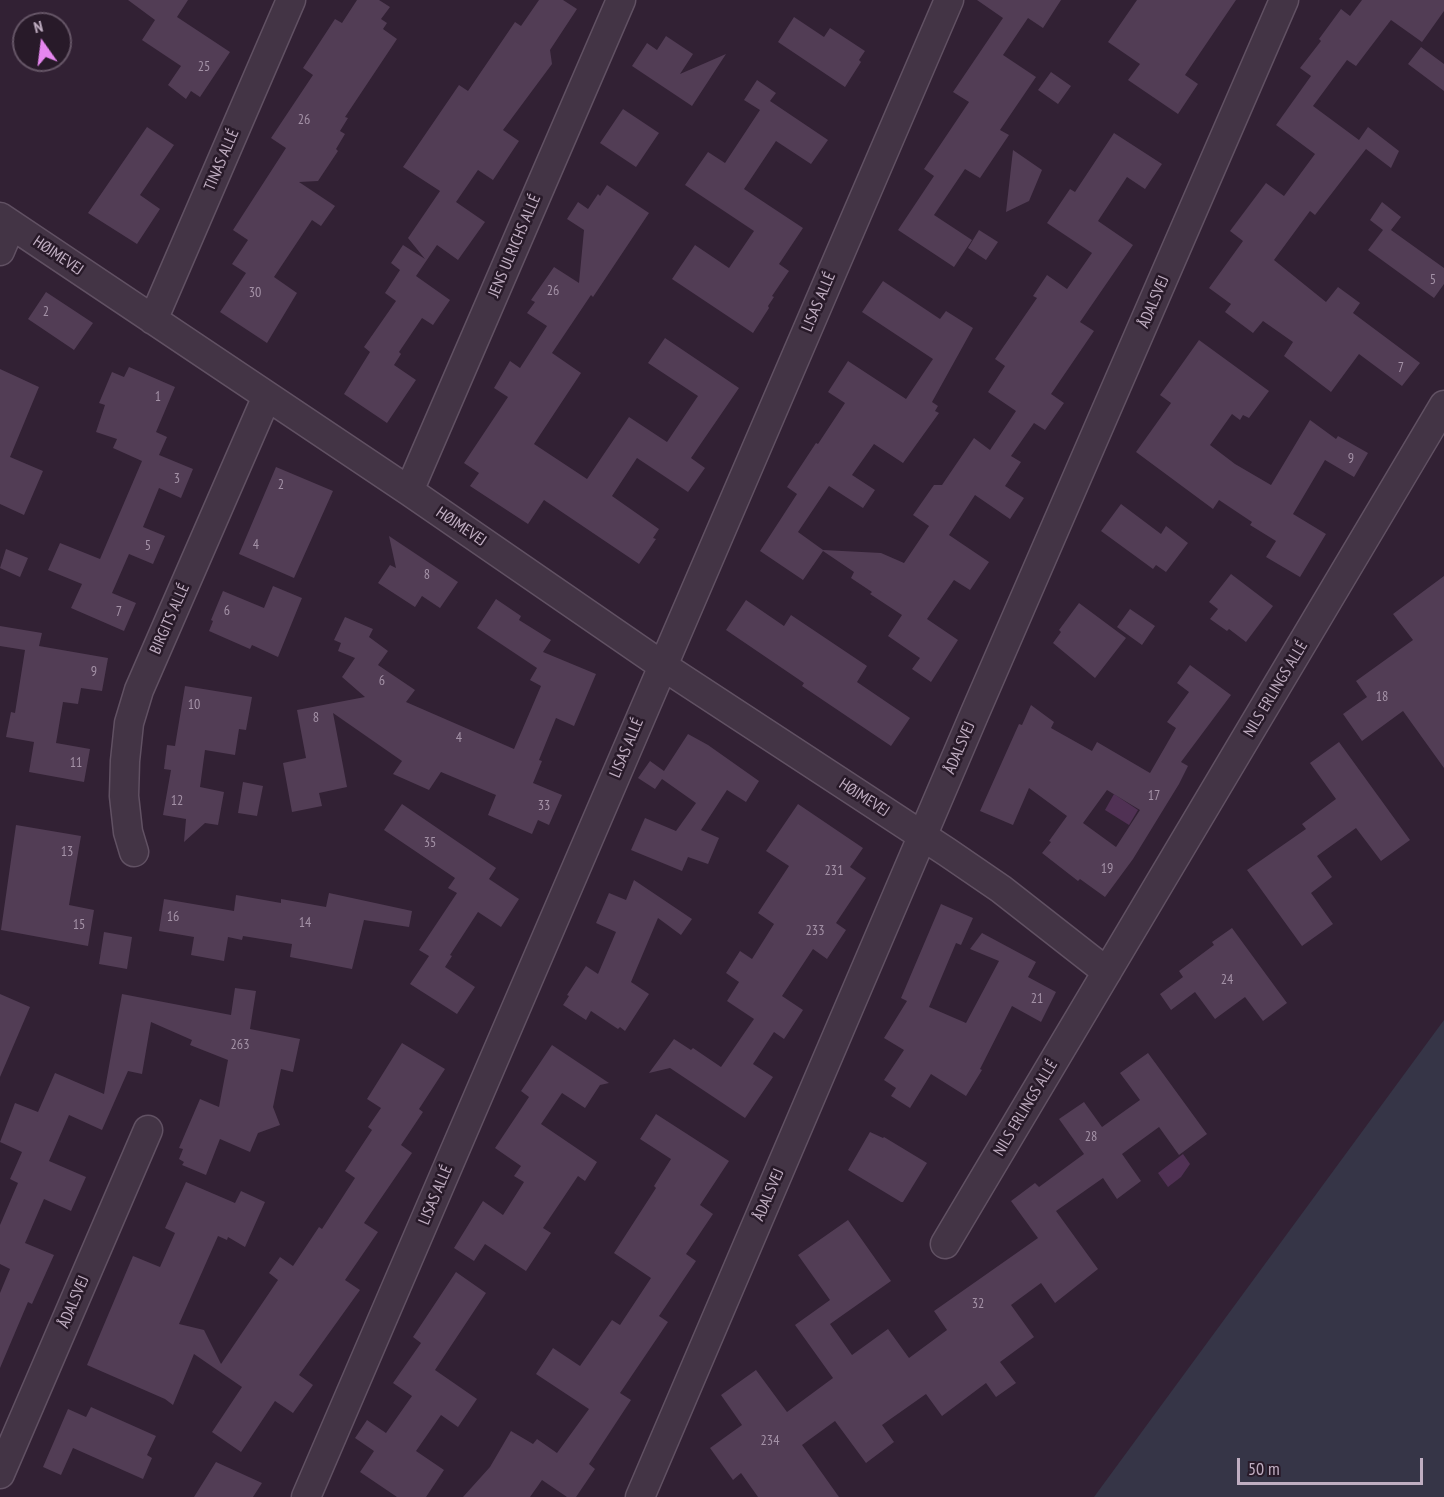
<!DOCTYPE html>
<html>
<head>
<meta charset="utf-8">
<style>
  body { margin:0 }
  #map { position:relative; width:1444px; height:1497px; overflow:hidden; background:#322134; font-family:"PT Sans Narrow",sans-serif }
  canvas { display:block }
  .north { position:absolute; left:12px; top:12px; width:60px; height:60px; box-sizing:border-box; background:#281a29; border:2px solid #655566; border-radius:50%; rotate:346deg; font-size:16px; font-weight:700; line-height:24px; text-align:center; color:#c0aec2 }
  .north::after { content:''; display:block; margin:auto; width:21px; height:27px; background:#e686ef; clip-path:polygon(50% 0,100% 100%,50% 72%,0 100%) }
  .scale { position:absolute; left:1237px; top:1458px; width:186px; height:27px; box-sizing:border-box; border:3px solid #c0aec2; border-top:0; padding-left:8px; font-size:18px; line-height:21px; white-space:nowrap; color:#c0aec2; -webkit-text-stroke:4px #281a29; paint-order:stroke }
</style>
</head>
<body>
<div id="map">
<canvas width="1444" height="1497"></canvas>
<div class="north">N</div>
<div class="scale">50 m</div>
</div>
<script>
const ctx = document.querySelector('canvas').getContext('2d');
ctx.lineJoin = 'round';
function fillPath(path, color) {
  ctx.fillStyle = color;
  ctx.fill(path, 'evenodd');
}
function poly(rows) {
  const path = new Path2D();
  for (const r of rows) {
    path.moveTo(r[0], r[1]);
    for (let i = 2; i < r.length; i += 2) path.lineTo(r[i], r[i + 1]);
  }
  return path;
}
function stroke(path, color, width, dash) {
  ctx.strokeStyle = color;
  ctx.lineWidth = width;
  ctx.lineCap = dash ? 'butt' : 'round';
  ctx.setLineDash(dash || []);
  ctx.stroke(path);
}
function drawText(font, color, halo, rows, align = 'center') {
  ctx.font = font + ' "PT Sans Narrow",sans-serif';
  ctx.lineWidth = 5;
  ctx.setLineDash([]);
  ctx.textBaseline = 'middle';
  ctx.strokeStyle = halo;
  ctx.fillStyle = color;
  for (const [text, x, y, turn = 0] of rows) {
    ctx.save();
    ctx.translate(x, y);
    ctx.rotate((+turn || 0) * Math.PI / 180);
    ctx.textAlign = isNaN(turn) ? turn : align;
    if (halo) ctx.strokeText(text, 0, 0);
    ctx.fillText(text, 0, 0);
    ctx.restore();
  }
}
const green = poly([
  [1444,1020,1444,1497,1094,1497]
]);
const water = poly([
  [1114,794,1138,810,1129,825,1105,810],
  [1183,1154,1190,1164,1181,1177,1168,1187,1158,1173]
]);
const building = poly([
  [128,0,188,0,177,17,230,52,200,97,191,91,186,99,168,85,181,66,142,40,155,20],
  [357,0,379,0,390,7,381,19,387,23,383,29,397,39,345,117,348,118,340,131,345,134,336,149,338,151,318,181,299,182,335,206,321,226,312,220,274,277,297,293,267,343,220,312,246,273,232,264,248,240,233,230,286,148,271,138,313,75,303,68,335,19,342,23],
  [539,0,563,0,577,9,550,50,552,64,503,130,519,141,493,180,478,170,456,202,485,222,458,260,437,245,416,276,450,300,433,325,422,318,399,352,401,354,394,365,416,380,387,423,344,394,370,352,364,347,396,301,385,293,400,270,391,263,403,245,425,259,408,238,440,191,403,167,459,85,468,91,515,22,521,26],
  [977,0,1061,0,1043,28,1028,18,1003,55,1036,77,1000,130,1009,135,980,178,965,169,934,215,972,240,954,267,898,230,934,176,924,169,969,102,953,92,1003,18],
  [1137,0,1236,0,1185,75,1198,84,1178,114,1128,80,1140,64,1108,42],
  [1362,0,1444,0,1444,11,1422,42,1391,20,1356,66,1347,60,1313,106,1359,140,1368,127,1399,151,1391,168,1366,149,1315,215,1310,211,1274,260,1326,302,1338,287,1360,303,1353,313,1420,363,1402,386,1359,354,1331,392,1284,356,1293,342,1263,321,1253,333,1225,312,1231,304,1209,288,1243,241,1230,231,1266,183,1284,196,1315,154,1276,125,1311,76,1300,68,1321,41,1319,39,1341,9,1350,16],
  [794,17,824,37,830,28,865,51,859,60,861,62,845,87,778,42],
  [666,36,693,54,680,74,726,54,692,106,632,66,647,43,657,50],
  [1421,47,1444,64,1444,91,1408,64],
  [1051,72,1071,86,1058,104,1038,90],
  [757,80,776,93,770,101,828,140,811,164,776,141,744,189,803,228,779,264,789,271,772,296,774,297,768,306,769,308,753,333,672,279,695,245,729,268,754,231,685,185,708,152,725,163,760,110,744,100],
  [623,109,659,133,636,167,600,143],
  [147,127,174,145,140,195,160,209,137,244,88,213],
  [1114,133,1162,164,1145,189,1127,177,1098,221,1133,245,1080,322,1094,331,1051,394,1064,403,1045,430,1034,423,1011,456,1021,462,1005,486,1024,498,1010,519,975,495,949,535,989,562,970,590,954,580,927,619,958,640,931,682,912,669,920,658,888,636,902,615,870,594,872,592,851,578,854,572,823,551,803,580,760,551,797,494,787,487,816,443,818,444,845,403,828,392,848,361,906,399,933,359,862,312,883,281,940,319,946,311,973,328,932,402,938,406,935,411,939,413,903,463,874,444,852,475,875,490,863,508,829,486,798,532,823,550,881,553,904,563,929,526,913,515,934,485,942,485,974,438,990,450,1016,411,988,392,1005,366,995,359,1037,298,1033,296,1047,275,1067,289,1092,253,1047,223,1070,189,1075,192],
  [1013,150,1042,170,1029,201,1006,212],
  [607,185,649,213,593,297,591,295,552,353,581,373,534,444,587,479,629,417,667,442,698,396,648,363,665,338,739,388,691,458,705,468,688,492,637,458,612,496,659,529,653,538,656,539,639,564,544,500,528,524,470,486,479,473,464,463,508,397,494,388,510,361,520,368,547,326,527,313,535,302,531,300,554,267,579,283,584,230,567,219,578,202,588,209,598,194,600,196],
  [1382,202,1401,217,1391,230,1444,268,1444,284,1434,298,1368,250,1383,230,1370,220],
  [979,230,998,242,986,260,968,248],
  [46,292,93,323,74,350,28,319],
  [1199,340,1269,391,1249,418,1243,415,1240,420,1232,414,1210,445,1235,464,1271,485,1310,420,1336,439,1338,436,1368,453,1354,477,1325,460,1293,514,1326,534,1300,577,1266,557,1276,541,1250,525,1252,522,1219,500,1213,509,1136,452,1171,403,1160,395],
  [129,367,175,387,156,432,167,437,159,455,193,469,181,498,159,488,143,527,165,536,153,564,129,554,112,593,136,603,124,631,71,608,82,584,48,570,60,543,100,559,142,461,113,448,117,439,96,432,105,405,99,403,112,372,124,377],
  [0,369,39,387,10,457,43,471,24,515,0,504],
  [276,467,333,491,294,578,239,554],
  [1121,504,1161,534,1166,526,1188,543,1166,572,1156,565,1153,569,1101,531],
  [389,536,458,582,440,608,422,596,415,607,378,583,390,565,396,568],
  [6,549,28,558,20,577,0,568],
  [1231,574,1273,606,1246,642,1229,629,1227,631,1210,619,1218,609,1209,602],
  [1444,576,1444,768,1403,711,1362,741,1343,714,1367,697,1356,681,1413,640,1393,614],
  [273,586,302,598,278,657,252,645,250,649,209,631,213,621,211,620,223,591,264,608],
  [496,599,521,616,519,620,551,640,543,652,596,674,574,726,556,718,539,760,542,761,533,783,562,795,549,825,538,820,532,834,488,815,496,795,441,772,429,790,393,774,402,761,333,713,347,787,319,793,322,806,292,812,283,763,306,758,297,710,365,697,342,677,355,658,338,651,341,643,334,640,345,617,373,629,369,637,388,651,378,665,415,690,406,702,514,749,541,686,530,680,537,668,477,628],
  [746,600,784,626,791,615,867,666,857,682,910,718,891,746,802,686,804,683,726,630],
  [1079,603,1126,638,1095,678,1053,643,1061,632,1059,630],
  [1130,609,1155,626,1142,645,1117,627],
  [0,626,42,633,39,646,108,658,102,691,81,688,78,704,63,702,56,743,90,749,84,782,29,772,34,742,6,737,11,712,15,713,25,650,0,646],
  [1190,665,1231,695,1181,762,1188,766,1179,784,1133,859,1105,897,1080,879,1078,881,1042,853,1051,842,1049,841,1067,816,1029,788,1013,825,980,811,1019,724,1022,725,1031,705,1054,722,1051,728,1092,751,1097,742,1150,773,1176,728,1167,722,1189,692,1177,683],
  [1107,790,1140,810,1116,847,1083,823],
  [185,686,252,697,246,730,239,729,235,755,205,750,200,787,224,792,218,825,205,823,184,842,186,819,163,815,171,770,164,769,167,745,175,746],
  [688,734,708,745,759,781,746,802,727,790,701,830,719,838,708,864,688,857,682,871,631,850,645,818,676,831,696,803,662,779,655,789,638,778,650,761,664,771],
  [1339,742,1410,840,1381,861,1356,828,1317,856,1332,877,1311,893,1333,924,1302,946,1247,870,1306,829,1302,824,1336,799,1310,763],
  [243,782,263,786,257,816,238,813],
  [402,804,496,868,489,879,519,899,501,927,478,912,450,955,452,956,445,967,475,987,457,1014,410,984,429,956,419,950,457,893,448,888,455,878,384,830],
  [798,804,863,848,850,867,866,878,836,923,846,930,827,959,813,949,782,996,803,1010,784,1039,774,1032,753,1064,773,1077,745,1118,670,1068,649,1073,674,1039,691,1050,693,1048,721,1067,754,1019,727,1001,739,982,726,973,740,951,752,959,774,924,758,913,789,866,766,851],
  [16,825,81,836,69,905,94,910,88,946,1,930],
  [634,880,692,919,681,935,658,918,631,982,649,994,625,1031,620,1027,618,1029,591,1011,586,1020,563,1005,569,996,567,995,586,966,598,974,616,932,596,923,609,893,626,900],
  [329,893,412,911,409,927,364,920,352,969,290,957,292,944,243,936,242,940,228,937,224,961,191,955,194,937,159,931,164,899,234,911,236,895,281,903,281,899,326,907],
  [941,904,973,918,961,945,956,943,929,1007,966,1023,999,961,970,949,982,933,1036,962,1028,977,1056,992,1041,1022,1012,1006,980,1069,982,1070,966,1096,931,1074,910,1108,891,1096,896,1088,884,1080,904,1050,884,1038,907,1001,901,998],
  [1232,928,1287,1003,1263,1021,1245,997,1215,1019,1195,992,1171,1010,1160,994,1183,977,1179,971,1214,945,1212,942],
  [104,932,132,937,127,969,99,964],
  [235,988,256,991,250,1029,300,1039,293,1072,281,1069,273,1107,280,1125,258,1133,250,1152,220,1139,206,1175,182,1165,184,1162,179,1159,183,1149,179,1148,200,1099,219,1107,228,1060,190,1045,192,1040,151,1022,142,1074,128,1071,102,1130,69,1115,49,1161,86,1177,71,1211,44,1199,25,1243,54,1255,32,1304,28,1302,0,1368,0,1293,10,1269,0,1264,0,1225,18,1183,10,1179,22,1152,0,1142,15,1103,38,1112,55,1073,104,1094,122,994,231,1015],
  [0,994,30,1007,0,1077],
  [402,1043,445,1069,419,1109,423,1112,401,1145,412,1153,364,1223,378,1232,345,1280,360,1290,299,1375,313,1385,293,1413,275,1401,241,1452,212,1432,242,1387,194,1354,173,1405,165,1399,87,1365,133,1256,160,1267,175,1233,165,1228,186,1182,235,1203,241,1191,265,1202,245,1247,228,1237,227,1240,218,1236,179,1324,204,1330,221,1364,278,1280,269,1273,280,1257,293,1266,319,1227,322,1229,355,1178,345,1171,372,1130,368,1127,381,1108,367,1099],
  [552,1045,609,1083,600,1085,585,1108,562,1093,541,1124,597,1162,585,1181,578,1176,543,1228,551,1233,526,1271,485,1244,474,1261,454,1248,483,1201,503,1215,524,1182,514,1176,521,1166,495,1148,529,1097,521,1091],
  [1148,1053,1207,1134,1179,1155,1159,1127,1122,1154,1141,1181,1117,1199,1103,1178,1056,1211,1098,1269,1055,1303,1041,1283,1011,1305,1034,1337,1000,1362,1016,1383,996,1397,986,1383,942,1416,926,1394,882,1425,894,1442,866,1463,835,1421,802,1445,839,1497,758,1497,741,1473,733,1480,710,1448,742,1425,721,1395,756,1370,787,1412,833,1378,795,1325,830,1300,798,1255,848,1220,891,1281,830,1324,852,1355,888,1329,909,1358,947,1330,934,1311,1038,1238,1011,1201,1035,1183,1039,1187,1084,1154,1059,1119,1084,1102,1102,1127,1140,1100,1120,1073],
  [656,1114,729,1161,700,1205,713,1214,686,1254,696,1261,659,1316,668,1322,620,1393,631,1400,589,1464,595,1469,576,1497,567,1497,542,1480,530,1497,463,1497,490,1467,511,1431,533,1444,537,1439,557,1453,589,1409,536,1374,553,1348,580,1366,612,1320,620,1325,651,1278,614,1253,656,1188,654,1186,671,1159,640,1139],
  [870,1132,883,1138,884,1137,927,1163,903,1202,901,1202,848,1170],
  [456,1272,486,1293,435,1370,477,1399,458,1427,441,1415,416,1451,444,1470,426,1497,397,1497,360,1472,374,1451,355,1438,367,1420,386,1433,412,1396,393,1383,421,1343,413,1337],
  [91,1407,156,1436,147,1455,152,1458,143,1479,73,1448,61,1475,43,1467,68,1409,86,1417],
  [216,1462,262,1483,253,1497,194,1497]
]);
const street = poly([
  [0,217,409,491,663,666,947,852,1001,889,1107,972],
  [0,251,11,225],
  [153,320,291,0],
  [409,491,621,0],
  [134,852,128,832,124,796,125,761,129,723,139,690,267,396],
  [945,1244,1444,405],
  [0,1474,148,1130],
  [306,1497,949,0],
  [640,1497,974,715,1284,0]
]);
const numberNames = [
  ["25",204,67],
  ["26",304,120],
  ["5",1433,280],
  ["26",553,291],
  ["30",255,293],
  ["2",46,312],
  ["7",1401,368],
  ["1",158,397],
  ["9",1351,459],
  ["3",177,479],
  ["2",281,485],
  ["4",256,545],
  ["5",148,546],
  ["8",427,575],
  ["6",227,611],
  ["7",119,612],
  ["9",94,672],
  ["6",382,681],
  ["18",1382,697],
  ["10",194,705],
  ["8",316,718],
  ["4",459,738],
  ["11",76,763],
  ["17",1154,796],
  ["12",177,801],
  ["33",544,806],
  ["35",430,843],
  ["13",67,852],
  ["19",1107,869],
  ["231",834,871],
  ["16",173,917],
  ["14",305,923],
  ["15",79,925],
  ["233",815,931],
  ["24",1227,980],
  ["21",1037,999],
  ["263",240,1045],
  ["28",1091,1137],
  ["32",978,1304],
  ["234",770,1441]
];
const streetNames = [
  ["TINAS ALLÉ",222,160,-67],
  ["JENS ULRICHS ALLÉ",515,246,-67],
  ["HØJMEVEJ",58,256,34],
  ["LISAS ALLÉ",819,302,-67],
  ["ÅDALSVEJ",1154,302,-67],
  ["HØJMEVEJ",461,527,34],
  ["BIRGITS ALLÉ",170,619,-66],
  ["NILS ERLINGS ALLÉ",1276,689,-59],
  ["LISAS ALLÉ",627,748,-67],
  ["ÅDALSVEJ",960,748,-67],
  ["HØJMEVEJ",864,798,33],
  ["NILS ERLINGS ALLÉ",1026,1108,-59],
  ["LISAS ALLÉ",436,1195,-67],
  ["ÅDALSVEJ",769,1195,-67],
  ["ÅDALSVEJ",74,1302,-67]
];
fillPath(green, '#363547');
fillPath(water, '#503154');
fillPath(building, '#523d55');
stroke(street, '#615163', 31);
stroke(street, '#433445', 28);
drawText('14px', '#a492a7', null, numberNames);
drawText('16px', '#c0aec2', '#281a29', streetNames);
</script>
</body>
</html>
